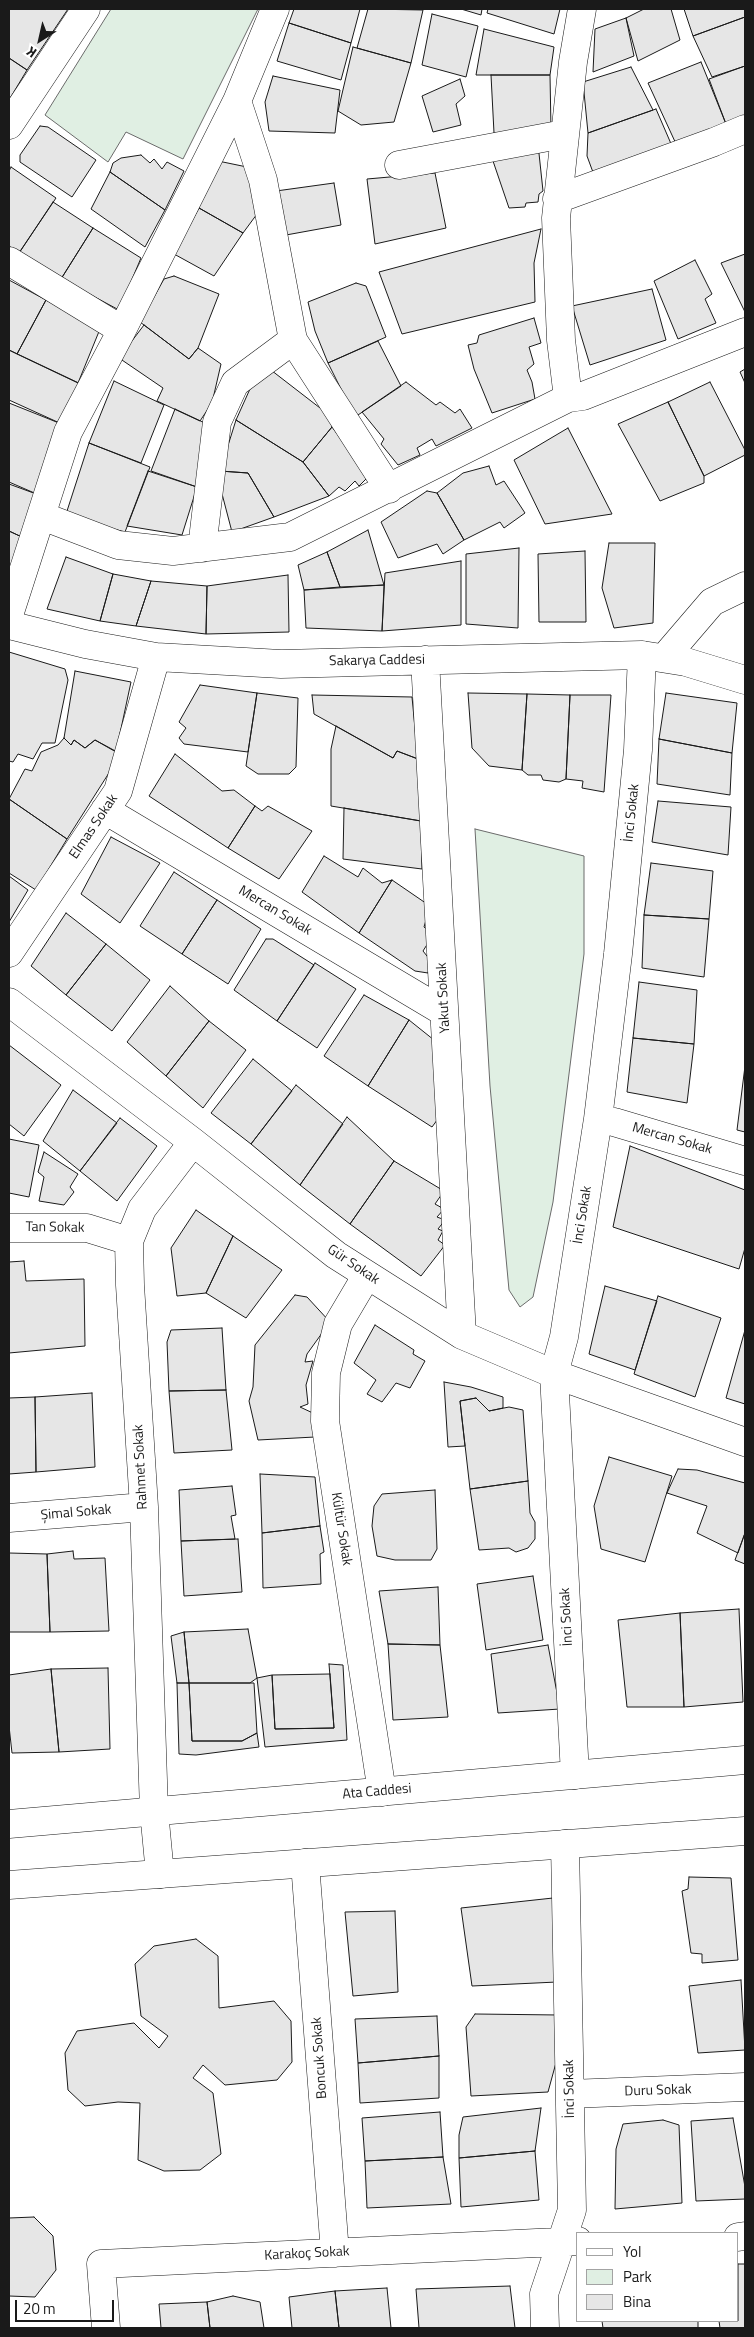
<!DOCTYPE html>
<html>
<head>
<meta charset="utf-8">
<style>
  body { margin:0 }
  #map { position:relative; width:754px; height:2337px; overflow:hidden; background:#fff; font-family:"Titillium Web",sans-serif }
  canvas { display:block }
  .frame { position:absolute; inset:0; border:10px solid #1a1a1a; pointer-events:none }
  .legend { position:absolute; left:576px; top:2232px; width:162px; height:90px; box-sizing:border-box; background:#fff; border:1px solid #a3a3a3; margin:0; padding:6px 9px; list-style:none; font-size:15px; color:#1a1a1a }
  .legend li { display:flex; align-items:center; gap:10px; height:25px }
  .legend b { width:25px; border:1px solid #a3a3a3 }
  .north { position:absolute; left:15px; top:15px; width:50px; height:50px; -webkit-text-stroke:4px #fff; paint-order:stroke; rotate:215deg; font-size:14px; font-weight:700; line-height:20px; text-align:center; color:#1a1a1a }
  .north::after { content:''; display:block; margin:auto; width:18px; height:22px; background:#1a1a1a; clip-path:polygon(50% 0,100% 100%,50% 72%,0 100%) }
  .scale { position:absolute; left:15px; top:2300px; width:99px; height:22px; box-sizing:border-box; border:2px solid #1a1a1a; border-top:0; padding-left:6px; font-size:15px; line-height:18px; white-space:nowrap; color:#1a1a1a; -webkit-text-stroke:4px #fff; paint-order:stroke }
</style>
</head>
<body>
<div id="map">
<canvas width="754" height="2337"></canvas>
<div class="frame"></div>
<ul class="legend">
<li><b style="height:6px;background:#fff"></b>Yol</li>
<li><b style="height:14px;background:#e0efe3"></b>Park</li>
<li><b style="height:14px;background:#e6e6e6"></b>Bina</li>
</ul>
<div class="north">K</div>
<div class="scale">20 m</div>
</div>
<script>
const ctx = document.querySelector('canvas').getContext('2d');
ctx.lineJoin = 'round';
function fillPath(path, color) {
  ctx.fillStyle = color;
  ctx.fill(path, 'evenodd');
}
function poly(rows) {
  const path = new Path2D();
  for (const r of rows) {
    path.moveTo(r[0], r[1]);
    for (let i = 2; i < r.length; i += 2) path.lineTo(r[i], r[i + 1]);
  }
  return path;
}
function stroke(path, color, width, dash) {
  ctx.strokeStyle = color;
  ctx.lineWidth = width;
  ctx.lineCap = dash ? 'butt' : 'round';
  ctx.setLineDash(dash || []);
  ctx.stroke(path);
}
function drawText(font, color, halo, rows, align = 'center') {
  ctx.font = font + ' "Titillium Web",sans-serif';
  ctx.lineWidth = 4;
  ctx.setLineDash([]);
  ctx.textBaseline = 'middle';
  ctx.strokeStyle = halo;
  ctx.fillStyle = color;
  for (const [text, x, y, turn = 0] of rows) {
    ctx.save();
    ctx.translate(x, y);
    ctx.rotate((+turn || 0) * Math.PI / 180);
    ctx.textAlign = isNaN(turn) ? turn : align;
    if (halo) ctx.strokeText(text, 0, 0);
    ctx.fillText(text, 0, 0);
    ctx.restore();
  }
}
const green = poly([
  [111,9,258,9,183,159,126,132,108,162,45,115,111,9],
  [475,829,584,856,584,954,553,1202,533,1297,520,1307,509,1290,490,1086,475,829]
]);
const building = poly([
  [9,9,68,9,27,70,9,58,9,9],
  [294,9,360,9,351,43,289,23,294,9],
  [368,9,423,10,411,63,357,48,368,9],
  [461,9,482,9,481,15,461,9],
  [488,9,560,9,554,34,487,13,488,9],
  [644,9,671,9,680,40,638,61,626,18,644,9],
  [684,9,745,9,745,17,693,36,684,9],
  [432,14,478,26,466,77,422,65,432,14],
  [745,17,745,66,712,77,693,36,745,17],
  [626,18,634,56,593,72,595,29,626,18],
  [289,23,351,43,341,80,277,61,289,23],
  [484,29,554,47,550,75,476,75,484,29],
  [353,47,411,63,394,122,361,125,338,111,353,47],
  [9,58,27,70,9,100,9,58],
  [701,62,726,124,677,146,648,83,701,62],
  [745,66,745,117,726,124,709,79,745,66],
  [631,67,653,110,588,133,583,82,631,67],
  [491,75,550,75,551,129,494,133,491,75],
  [273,76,340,90,335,133,269,131,265,102,273,76],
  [460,79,465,96,456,104,461,125,433,132,422,96,460,79],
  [656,109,672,146,594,175,587,156,588,133,656,109],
  [40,126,48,127,96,160,72,197,20,162,20,155,40,126],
  [538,144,543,191,539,194,538,202,526,203,525,207,509,208,493,161,538,144],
  [141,155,150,163,154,159,162,169,167,162,184,171,165,210,110,172,113,163,121,158,141,155],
  [218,161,247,167,257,214,243,233,199,208,198,197,218,161],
  [11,167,56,198,19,253,9,246,9,171,11,167],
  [110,172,165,210,145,247,91,209,110,172],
  [435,173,446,228,375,244,367,179,435,173],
  [334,183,341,225,286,235,276,191,334,183],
  [53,202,93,228,61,279,19,253,53,202],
  [199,208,243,233,214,276,174,254,199,208],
  [93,228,141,258,119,310,61,279,93,228],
  [541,229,534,263,535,302,402,334,379,272,541,229],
  [745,254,745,312,721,263,745,254],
  [695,260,712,294,705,299,716,323,678,339,654,281,695,260],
  [174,276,219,294,198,348,189,359,140,322,164,279,174,276],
  [9,280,46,300,17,354,9,350,9,280],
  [356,283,366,286,386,337,328,363,315,331,308,302,356,283],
  [652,289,666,340,590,365,572,306,652,289],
  [46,300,100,329,78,383,17,354,46,300],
  [534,318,541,343,529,347,534,364,527,370,532,382,535,399,492,413,474,369,468,345,477,343,479,335,534,318],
  [144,325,189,359,198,348,221,364,212,403,200,421,157,401,163,388,119,358,144,325],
  [378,341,401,386,355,417,328,363,378,341],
  [9,350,83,385,64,425,9,400,9,350],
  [267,367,333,418,332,427,303,462,236,420,254,380,267,367],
  [745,369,745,383,740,372,745,369],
  [114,381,164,405,141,463,89,443,114,381],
  [406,382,436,405,440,402,455,413,460,409,472,428,436,446,432,439,417,448,420,455,398,465,381,444,384,439,362,412,406,382],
  [710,382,745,450,745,455,704,476,668,402,710,382],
  [668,402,704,476,704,483,660,501,618,424,668,402],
  [9,403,64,425,39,495,9,482,9,403],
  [175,409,207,424,197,487,151,471,175,409],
  [236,420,303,462,329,496,274,517,248,473,220,471,236,420],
  [332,427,369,476,359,486,355,481,345,491,339,487,329,496,303,462,332,427],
  [568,428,612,514,545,524,514,460,568,428],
  [89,443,150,467,125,532,94,524,67,511,89,443],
  [489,466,496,485,504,481,525,513,504,528,500,522,464,540,437,493,463,473,489,466],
  [148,471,197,487,182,535,127,526,148,471],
  [220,471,248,473,274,517,232,532,221,490,220,471],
  [9,484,39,495,24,538,9,531,9,484],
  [427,491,437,493,464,540,443,554,437,544,398,558,381,522,427,491],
  [368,530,384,585,340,587,327,552,368,530],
  [9,531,24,538,9,585,9,531],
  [609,543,655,543,653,623,614,628,602,588,609,543],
  [519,548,518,628,466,624,466,554,519,548],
  [585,551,586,622,539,622,538,554,585,551],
  [327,552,340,587,304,590,298,565,327,552],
  [66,557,113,574,100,621,47,609,66,557],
  [461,561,461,625,382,631,385,573,461,561],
  [113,574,151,581,136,626,100,621,113,574],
  [288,575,289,632,206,634,207,586,288,575],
  [151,581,207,586,206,634,136,626,151,581],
  [384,585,382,631,306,628,304,590,384,585],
  [9,652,65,669,68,680,55,743,42,743,33,759,18,754,13,762,9,761,9,652],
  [75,671,131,682,116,752,95,740,85,748,74,740,71,745,64,738,75,671],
  [200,685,257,693,248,752,184,744,179,738,186,728,179,722,200,685],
  [257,693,298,698,296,767,289,774,258,774,246,766,257,693],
  [468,693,527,694,522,770,489,766,472,748,468,693],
  [666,693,737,703,732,753,659,739,666,693],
  [527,694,570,695,566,779,559,782,543,780,541,775,528,775,522,770,527,694],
  [312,695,412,697,418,759,397,751,393,758,314,714,312,695],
  [570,695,611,695,604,792,582,788,583,781,566,779,570,695],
  [336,726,393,758,397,751,418,759,421,821,331,806,331,749,336,726],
  [64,738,71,745,74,740,85,748,95,740,121,754,67,839,9,799,25,769,32,771,41,752,58,745,64,738],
  [659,739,732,753,730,795,657,784,659,739],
  [175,754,222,791,234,790,255,806,228,848,149,796,175,754],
  [9,799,67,839,36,890,9,873,9,799],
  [658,801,731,807,728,855,652,842,658,801],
  [255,806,262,811,268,806,312,831,279,879,228,848,255,806],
  [344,808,421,821,422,869,343,859,344,808],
  [111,837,160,863,120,923,81,894,111,837],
  [324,856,358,877,363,868,382,883,392,880,359,933,302,892,324,856],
  [651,863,713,871,709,919,644,915,651,863],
  [174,872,217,900,182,954,140,926,174,872],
  [9,876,28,890,9,922,9,876],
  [392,880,430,906,424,927,433,935,423,951,431,961,428,973,415,971,359,933,392,880],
  [217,900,261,929,228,984,182,954,217,900],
  [66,913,106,944,66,995,31,966,66,913],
  [644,915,709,919,704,977,642,968,644,915],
  [266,939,273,939,314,965,277,1021,234,990,266,939],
  [106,944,150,980,112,1031,66,995,106,944],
  [315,963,356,989,317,1048,277,1021,315,963],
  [639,982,697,990,694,1044,633,1038,639,982],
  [170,986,209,1021,166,1076,127,1042,170,986],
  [364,995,409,1020,368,1086,324,1056,364,995],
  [409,1020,439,1044,443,1112,432,1127,368,1086,409,1020],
  [209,1021,246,1050,203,1108,166,1076,209,1021],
  [633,1038,694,1044,687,1103,627,1092,633,1038],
  [9,1045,61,1085,24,1136,9,1124,9,1045],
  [253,1059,292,1091,251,1144,211,1113,253,1059],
  [745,1066,745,1132,737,1130,745,1066],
  [296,1085,343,1124,300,1185,251,1144,296,1085],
  [73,1090,117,1123,80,1171,43,1141,73,1090],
  [347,1117,394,1161,350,1224,300,1185,347,1117],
  [120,1118,157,1146,117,1201,80,1171,120,1118],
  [9,1139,39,1145,29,1197,9,1193,9,1139],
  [630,1146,745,1190,745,1248,739,1269,613,1227,630,1146],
  [44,1152,78,1174,70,1187,74,1192,64,1205,39,1201,44,1177,38,1172,44,1152],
  [394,1161,444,1191,435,1204,444,1209,437,1217,445,1220,438,1229,443,1231,438,1240,445,1245,421,1276,350,1224,394,1161],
  [196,1210,233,1236,206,1293,177,1296,171,1248,196,1210],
  [233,1236,282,1270,246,1318,206,1293,233,1236],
  [24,1261,26,1281,84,1279,85,1346,9,1353,9,1262,24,1261],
  [605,1286,657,1301,635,1370,589,1354,605,1286],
  [295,1295,307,1297,330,1322,307,1354,305,1362,313,1361,306,1385,308,1404,300,1407,315,1414,315,1437,258,1440,249,1401,253,1387,255,1345,295,1295],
  [658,1296,721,1318,695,1397,634,1374,658,1296],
  [375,1325,414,1350,413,1354,425,1361,410,1388,396,1383,382,1402,367,1394,376,1380,354,1363,375,1325],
  [222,1328,226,1390,169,1391,167,1342,171,1330,222,1328],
  [745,1330,745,1404,726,1398,745,1330],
  [444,1382,471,1387,503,1397,503,1408,489,1411,476,1398,460,1401,465,1446,448,1447,444,1382],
  [226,1390,232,1450,174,1453,169,1391,226,1390],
  [92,1393,95,1467,36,1472,35,1397,92,1393],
  [35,1397,36,1472,9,1474,9,1398,35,1397],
  [476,1398,489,1411,509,1407,523,1410,528,1481,470,1489,460,1401,476,1398],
  [609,1457,672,1476,645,1562,601,1549,594,1506,609,1457],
  [678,1469,697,1470,745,1483,745,1533,738,1553,697,1533,707,1506,667,1493,678,1469],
  [260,1474,315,1477,320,1526,262,1533,260,1474],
  [528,1481,530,1513,535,1522,535,1539,528,1548,516,1552,509,1548,479,1550,470,1489,528,1481],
  [232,1486,236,1515,231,1516,235,1539,181,1541,179,1490,232,1486],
  [435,1490,437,1549,431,1560,395,1560,377,1556,372,1526,374,1506,382,1494,435,1490],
  [320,1526,324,1552,320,1554,321,1584,263,1588,262,1533,320,1526],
  [745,1533,745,1564,735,1560,745,1533],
  [238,1539,242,1592,184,1596,181,1541,238,1539],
  [73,1551,74,1559,105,1558,109,1631,50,1632,47,1554,73,1551],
  [9,1553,47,1554,50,1632,9,1632,9,1553],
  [533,1576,543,1640,486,1650,477,1584,533,1576],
  [438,1587,440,1645,388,1644,379,1591,438,1587],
  [739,1609,743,1702,684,1707,680,1613,739,1609],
  [680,1613,684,1707,627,1707,618,1620,680,1613],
  [248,1629,257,1678,250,1683,189,1683,184,1632,248,1629],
  [184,1632,189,1683,177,1683,171,1636,184,1632],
  [388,1644,440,1645,448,1717,393,1720,388,1644],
  [548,1645,560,1709,498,1713,491,1654,548,1645],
  [329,1664,343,1665,347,1740,265,1747,257,1678,272,1675,275,1729,334,1728,329,1664],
  [108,1668,110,1749,59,1752,51,1669,108,1668],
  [51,1669,59,1752,12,1753,9,1726,9,1675,51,1669],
  [330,1674,334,1728,275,1729,272,1675,330,1674],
  [177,1683,189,1683,192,1741,242,1741,257,1733,259,1747,196,1755,179,1754,177,1683],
  [189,1683,254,1683,257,1733,242,1741,192,1741,189,1683],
  [689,1877,731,1878,738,1960,702,1963,702,1954,691,1953,682,1891,688,1889,689,1877],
  [553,1898,557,1982,472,1986,461,1908,553,1898],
  [395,1911,398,1992,353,1996,345,1912,395,1911],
  [196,1939,218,1956,219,2008,274,2001,291,2021,292,2062,277,2080,225,2085,203,2065,193,2078,213,2093,221,2154,200,2170,164,2171,138,2160,140,2103,118,2102,85,2106,68,2090,65,2053,77,2031,134,2023,159,2048,168,2036,141,2016,135,1964,154,1946,196,1939],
  [741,1980,745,2050,698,2053,689,1986,741,1980],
  [475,2014,559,2015,560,2048,548,2092,471,2096,466,2027,475,2014],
  [437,2016,439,2056,358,2063,355,2019,437,2016],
  [439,2056,439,2098,360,2103,358,2063,439,2056],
  [541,2108,535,2151,459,2158,459,2135,463,2117,541,2108],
  [440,2112,443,2157,365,2161,362,2118,440,2112],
  [733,2118,745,2187,745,2199,696,2201,691,2121,733,2118],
  [663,2120,679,2125,682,2203,615,2209,616,2149,623,2124,663,2120],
  [535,2151,539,2200,461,2207,459,2158,535,2151],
  [443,2157,451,2204,367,2208,365,2161,443,2157],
  [34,2217,53,2236,56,2270,35,2297,9,2296,9,2218,34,2217],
  [738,2264,745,2264,745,2328,720,2328,719,2321,738,2321,738,2264],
  [510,2286,515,2328,419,2328,416,2289,510,2286],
  [387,2288,391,2328,339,2328,335,2291,387,2288],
  [335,2291,339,2328,292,2328,289,2297,335,2291],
  [233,2296,260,2302,264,2328,210,2328,207,2302,233,2296],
  [207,2302,210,2328,161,2328,159,2304,207,2302],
  [602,2321,698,2321,698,2328,603,2328,602,2321]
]);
const minor = poly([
  [237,101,263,180,293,340,389,489],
  [9,125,86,9],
  [399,165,564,134],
  [557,199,714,142,745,129],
  [9,261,122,330],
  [568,398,561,340,556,218,573,62,582,9],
  [42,516,118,545,173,551,290,537,568,398,583,396,745,332],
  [202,548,217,422,235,383,293,340],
  [9,615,68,432,122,330,237,101,275,9],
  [9,625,85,644,156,657,281,664,642,655,686,662,745,680],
  [664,658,712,602,745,586],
  [425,660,462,1335],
  [105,810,444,1012],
  [9,953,118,791,156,657],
  [9,1002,193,1142,336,1255,462,1335,554,1374,745,1442],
  [598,1119,614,1122,745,1161],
  [9,1228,87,1228,129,1241],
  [367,1275,338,1324,326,1373,325,1421,382,1792],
  [9,1518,144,1507],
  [575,1775,554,1374,564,1337,598,1119,618,954,638,750,642,655],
  [305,1863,335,2253],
  [160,1874,154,1811,144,1507,130,1285,129,1241,142,1209,193,1142],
  [570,2094,745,2087],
  [738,2237,745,2236],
  [106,2328,101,2264,578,2241],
  [545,2328,544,2294,572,2210,565,1844]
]);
const secondary = poly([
  [9,1824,745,1760],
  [9,1885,745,1831]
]);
const streetNames = [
  ["Sakarya Caddesi",377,661,-1],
  ["İnci Sokak",632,813,-84],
  ["Elmas Sokak",94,827,-56],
  ["Mercan Sokak",275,911,31],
  ["Yakut Sokak",444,998,-93],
  ["Mercan Sokak",672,1139,16],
  ["İnci Sokak",583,1215,-81],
  ["Tan Sokak",55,1228,1],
  ["Gür Sokak",353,1265,34],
  ["Rahmet Sokak",141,1467,-93],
  ["Şimal Sokak",76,1513,-5],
  ["Kültür Sokak",341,1529,81],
  ["İnci Sokak",567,1617,-93],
  ["Ata Caddesi",377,1792,-5],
  ["Boncuk Sokak",320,2058,-94],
  ["İnci Sokak",570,2089,-91],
  ["Duru Sokak",658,2091,-2],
  ["Karakoç Sokak",307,2254,-3]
];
fillPath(green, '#e0efe3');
stroke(green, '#6a6a6a', 1);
fillPath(building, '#e6e6e6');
stroke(building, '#1a1a1a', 1);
stroke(minor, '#1a1a1a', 29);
stroke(secondary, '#1a1a1a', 29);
stroke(minor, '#fff', 28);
stroke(secondary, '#fff', 28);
drawText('14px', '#1a1a1a', '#fff', streetNames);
</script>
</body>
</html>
